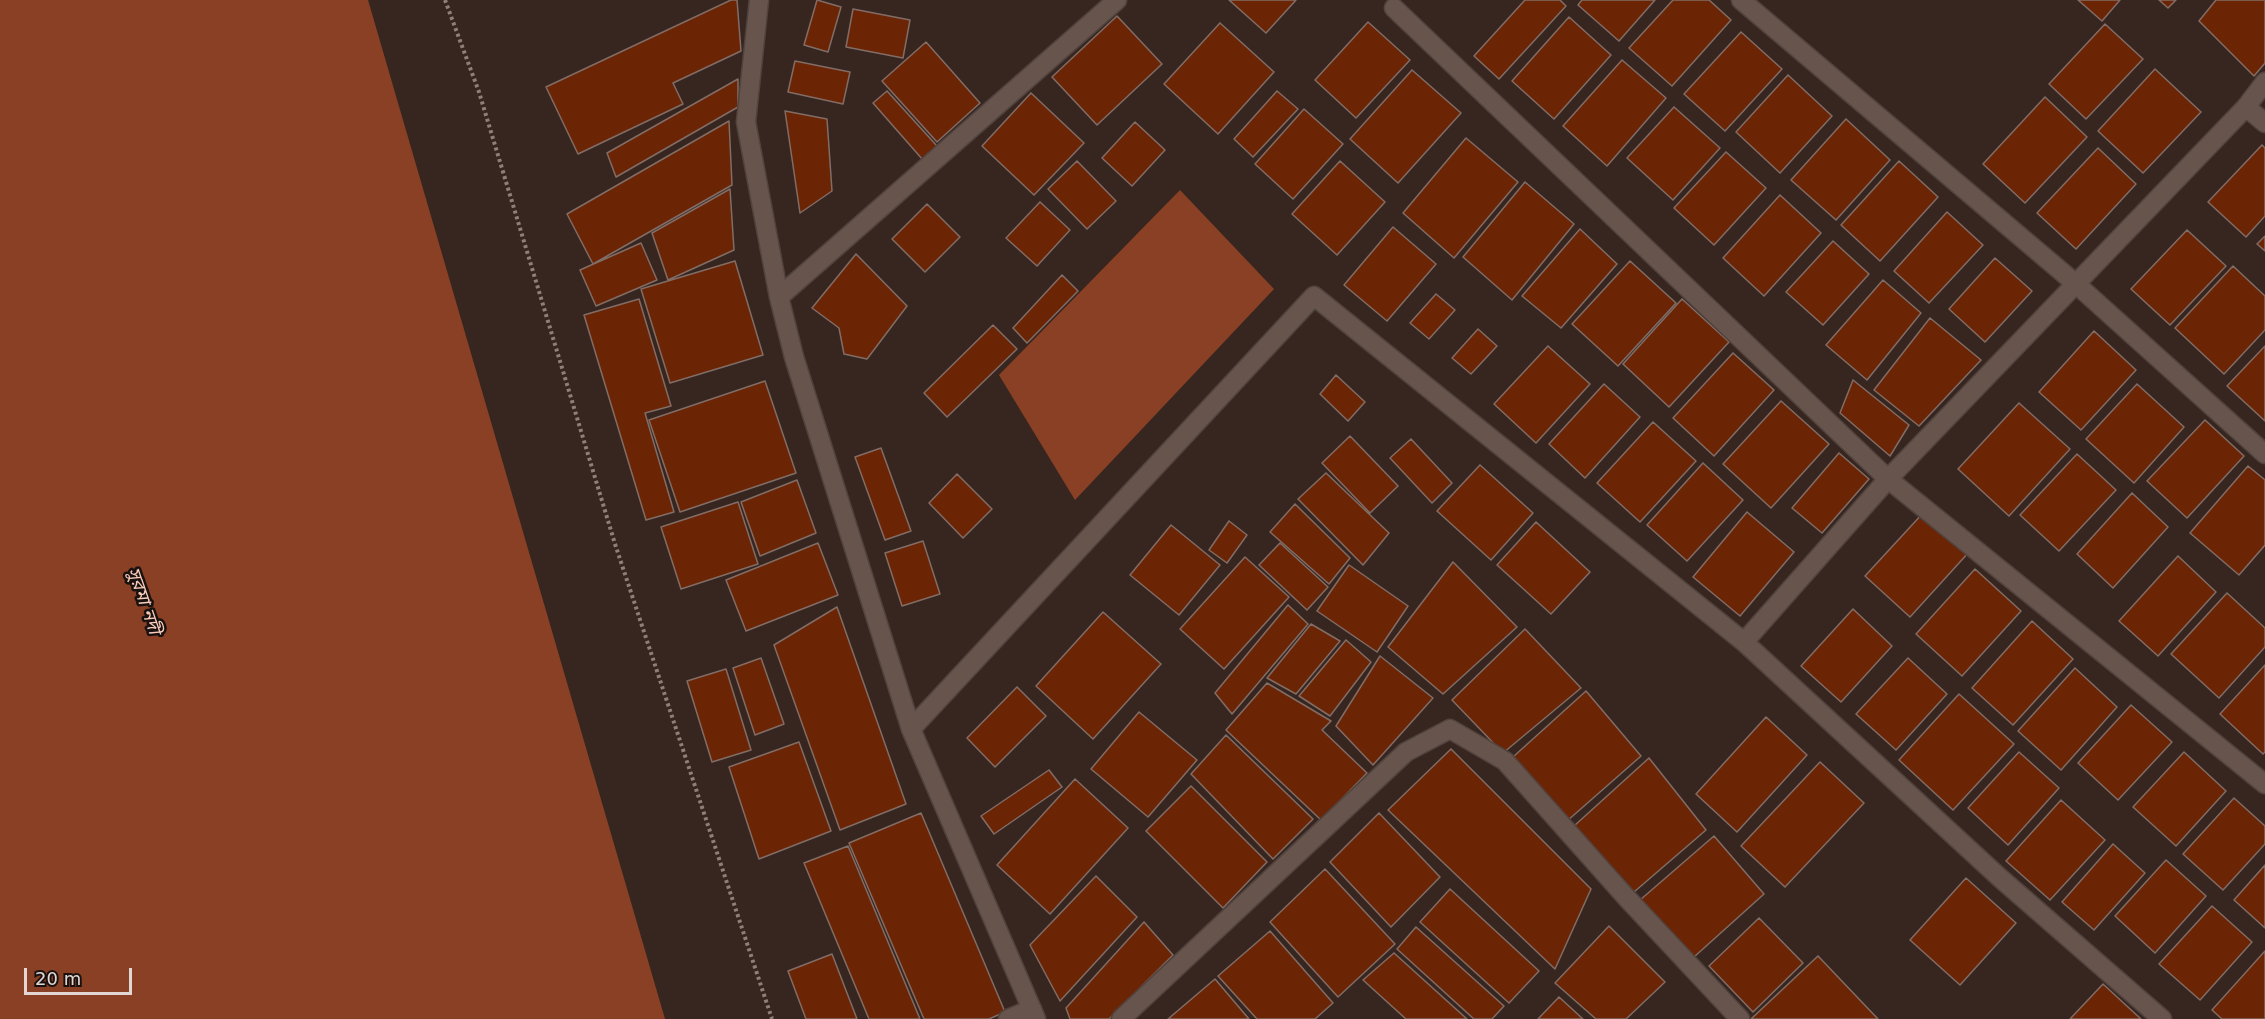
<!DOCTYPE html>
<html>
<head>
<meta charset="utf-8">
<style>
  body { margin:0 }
  #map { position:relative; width:2265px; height:1019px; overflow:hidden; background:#372620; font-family:"DejaVu Sans",sans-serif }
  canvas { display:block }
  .scale { position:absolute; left:24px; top:968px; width:108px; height:27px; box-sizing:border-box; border:3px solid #e3d7d3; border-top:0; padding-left:8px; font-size:18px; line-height:21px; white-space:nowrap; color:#e3d7d3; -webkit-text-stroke:4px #19110f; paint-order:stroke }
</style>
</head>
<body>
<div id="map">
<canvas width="2265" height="1019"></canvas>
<div class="scale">20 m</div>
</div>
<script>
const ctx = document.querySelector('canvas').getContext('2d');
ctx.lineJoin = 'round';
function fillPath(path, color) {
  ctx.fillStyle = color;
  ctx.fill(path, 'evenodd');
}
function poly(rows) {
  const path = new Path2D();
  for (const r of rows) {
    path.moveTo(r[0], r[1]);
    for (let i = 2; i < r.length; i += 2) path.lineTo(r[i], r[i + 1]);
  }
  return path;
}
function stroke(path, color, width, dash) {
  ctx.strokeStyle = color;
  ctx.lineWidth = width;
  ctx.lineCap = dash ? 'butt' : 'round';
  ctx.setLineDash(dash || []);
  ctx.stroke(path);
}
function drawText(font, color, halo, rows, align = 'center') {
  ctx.font = font + ' "DejaVu Sans","Noto Sans Bengali",sans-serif';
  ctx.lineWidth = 5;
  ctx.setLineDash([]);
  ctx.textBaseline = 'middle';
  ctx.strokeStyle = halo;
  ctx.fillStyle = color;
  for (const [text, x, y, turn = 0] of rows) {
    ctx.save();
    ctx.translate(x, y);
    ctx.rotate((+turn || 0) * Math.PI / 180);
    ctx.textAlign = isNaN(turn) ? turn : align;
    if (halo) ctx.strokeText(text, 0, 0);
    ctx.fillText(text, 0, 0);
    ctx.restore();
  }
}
const water = poly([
  [0,0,368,0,665,1019,0,1019],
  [1180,190,1274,289,1075,500,999,375]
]);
const building = poly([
  [731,0,737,0,741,51,673,83,683,104,578,154,546,87,731,0],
  [817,0,841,7,828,52,804,45,817,0],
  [1229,0,1296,0,1266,33,1229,0],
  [1525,0,1560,0,1566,6,1499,79,1474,56,1525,0],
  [1582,0,1655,0,1619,41,1578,5,1582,0],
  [1673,0,1709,0,1731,20,1672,86,1629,48,1673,0],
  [2078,0,2120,0,2102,21,2078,0],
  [2159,0,2176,0,2168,8,2159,0],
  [2216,0,2265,0,2265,63,2254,76,2199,21,2216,0],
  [853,9,910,20,903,58,846,47,853,9],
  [1117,16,1162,64,1097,125,1052,77,1117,16],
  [1569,17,1611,55,1554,119,1512,81,1569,17],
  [1368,22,1410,60,1356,118,1315,80,1368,22],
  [1220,23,1274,72,1218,134,1164,84,1220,23],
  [2105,24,2143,59,2086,119,2049,84,2105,24],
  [1741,32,1782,69,1725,131,1684,94,1741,32],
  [926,42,980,103,937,142,882,81,926,42],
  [1622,60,1666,98,1607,166,1563,126,1622,60],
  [795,61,850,72,843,104,788,92,795,61],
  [2155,69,2201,112,2143,173,2098,131,2155,69],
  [1412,70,1461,113,1398,183,1350,139,1412,70],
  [1788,75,1832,116,1780,173,1736,132,1788,75],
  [738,79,738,107,616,177,607,153,738,79],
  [887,91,937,146,923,160,873,103,887,91],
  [1277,91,1298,109,1253,157,1234,139,1277,91],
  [1031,93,1084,143,1034,195,982,146,1031,93],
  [2045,97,2087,137,2025,203,1983,164,2045,97],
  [1674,107,1720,148,1673,200,1627,158,1674,107],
  [1304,109,1343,144,1293,199,1255,164,1304,109],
  [785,111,827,119,832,191,800,213,785,111],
  [1846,119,1890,160,1836,220,1791,180,1846,119],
  [729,121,732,185,593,264,567,214,729,121],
  [1135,122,1165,150,1132,186,1102,158,1135,122],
  [1466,138,1518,182,1454,258,1403,213,1466,138],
  [2262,145,2265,148,2265,216,2246,237,2208,202,2262,145],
  [2098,148,2136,184,2076,249,2037,213,2098,148],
  [1726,152,1766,188,1714,245,1674,208,1726,152],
  [1077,161,1116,201,1087,229,1048,189,1077,161],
  [1340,161,1385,202,1337,255,1292,214,1340,161],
  [1899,161,1938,197,1880,261,1841,225,1899,161],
  [1525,182,1574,224,1512,300,1463,257,1525,182],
  [730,189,734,250,668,280,652,233,730,189],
  [1780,195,1821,233,1764,296,1723,258,1780,195],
  [1040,202,1070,230,1037,266,1006,238,1040,202],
  [927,204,960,237,925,272,892,239,927,204],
  [1947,212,1983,245,1929,303,1894,271,1947,212],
  [1393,227,1436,264,1387,321,1344,285,1393,227],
  [1580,229,1617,264,1561,328,1522,296,1580,229],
  [2187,230,2226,266,2170,325,2131,289,2187,230],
  [2265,236,2265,251,2257,244,2265,236],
  [1833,241,1869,274,1823,325,1786,292,1833,241],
  [641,243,657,280,596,306,580,270,641,243],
  [856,254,907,306,867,359,844,354,839,328,812,308,856,254],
  [1995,258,2032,291,1985,342,1949,309,1995,258],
  [735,261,763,355,670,383,641,289,735,261],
  [1630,261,1676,303,1618,366,1572,324,1630,261],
  [2233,266,2265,296,2265,330,2224,374,2175,328,2233,266],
  [1062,275,1078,291,1027,343,1013,328,1062,275],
  [1883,280,1921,313,1867,380,1826,345,1883,280],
  [1436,294,1455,310,1429,339,1410,323,1436,294],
  [639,299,671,406,645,413,674,512,646,520,584,315,639,299],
  [1682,299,1729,342,1669,407,1623,364,1682,299],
  [1930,318,1981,360,1919,426,1874,390,1930,318],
  [993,325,1017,349,947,417,924,393,993,325],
  [1478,329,1497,346,1471,374,1452,358,1478,329],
  [2094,331,2136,370,2081,430,2039,392,2094,331],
  [1548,346,1590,384,1536,443,1494,404,1548,346],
  [2265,346,2265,421,2227,386,2265,346],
  [1733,353,1774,390,1714,456,1673,418,1733,353],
  [1336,375,1365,402,1348,421,1320,394,1336,375],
  [1853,380,1909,425,1890,456,1840,413,1853,380],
  [765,381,796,473,680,512,649,420,765,381],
  [1604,384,1640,417,1585,478,1549,444,1604,384],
  [2137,384,2184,427,2134,483,2086,439,2137,384],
  [1781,401,1829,444,1771,508,1723,464,1781,401],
  [2019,403,2070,449,2009,516,1958,469,2019,403],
  [2205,420,2244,456,2187,518,2147,481,2205,420],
  [1653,422,1696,461,1640,522,1597,483,1653,422],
  [1350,436,1398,486,1370,513,1322,463,1350,436],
  [1411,439,1452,483,1432,503,1390,458,1411,439],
  [881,448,911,531,885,540,855,457,881,448],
  [1839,453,1869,479,1822,533,1792,508,1839,453],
  [2077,454,2116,490,2059,551,2020,515,2077,454],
  [1703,463,1743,500,1687,561,1647,525,1703,463],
  [1480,465,1533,513,1491,560,1437,511,1480,465],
  [2248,466,2265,480,2265,545,2239,575,2190,533,2248,466],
  [1326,473,1389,533,1363,565,1298,499,1326,473],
  [957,474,992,509,963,538,929,503,957,474],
  [797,480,816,533,760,556,741,502,797,480],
  [2132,493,2168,527,2113,588,2077,554,2132,493],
  [738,502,758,564,681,589,661,527,738,502],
  [1295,504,1350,558,1329,584,1270,532,1295,504],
  [1747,512,1794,552,1740,616,1693,577,1747,512],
  [1924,512,1969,552,1910,617,1865,576,1924,512],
  [1229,521,1247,535,1227,563,1209,550,1229,521],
  [1536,522,1590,572,1551,614,1497,565,1536,522],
  [1171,525,1220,565,1179,615,1130,575,1171,525],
  [923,541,940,594,902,606,885,553,923,541],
  [818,543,838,595,746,631,726,580,818,543],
  [1280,543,1328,587,1307,610,1259,565,1280,543],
  [2178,556,2216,592,2158,656,2119,621,2178,556],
  [1245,557,1289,597,1224,669,1180,629,1245,557],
  [1453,562,1517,627,1443,694,1388,647,1453,562],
  [1349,565,1408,606,1377,652,1317,611,1349,565],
  [1975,569,2021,611,1962,676,1916,634,1975,569],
  [2227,593,2265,628,2265,647,2219,698,2171,654,2227,593],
  [1288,605,1308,624,1232,714,1215,693,1288,605],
  [837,607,906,804,840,830,774,645,837,607],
  [1853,609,1892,646,1841,702,1801,666,1853,609],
  [1103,612,1161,664,1093,739,1036,686,1103,612],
  [2032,621,2073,659,2013,725,1972,688,2032,621],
  [1311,624,1340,641,1296,694,1267,678,1311,624],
  [1525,629,1581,688,1503,753,1452,700,1525,629],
  [1346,640,1371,662,1330,716,1299,696,1346,640],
  [1380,656,1433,698,1373,765,1336,726,1380,656],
  [761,658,784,724,755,735,733,668,761,658],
  [1908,658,1947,694,1896,750,1856,714,1908,658],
  [2265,665,2265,752,2263,754,2220,714,2265,665],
  [2075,668,2117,707,2061,770,2018,731,2075,668],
  [726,669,751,750,712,762,687,681,726,669],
  [1267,683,1331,721,1322,730,1367,773,1321,820,1226,730,1267,683],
  [1017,687,1046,716,995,767,967,738,1017,687],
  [1586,691,1641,756,1567,821,1513,757,1586,691],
  [1959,694,2014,744,1953,810,1899,760,1959,694],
  [2131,705,2172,742,2118,800,2078,763,2131,705],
  [1139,712,1197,760,1148,817,1091,769,1139,712],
  [1766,717,1807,755,1737,832,1696,794,1766,717],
  [1226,735,1313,819,1273,859,1191,774,1226,735],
  [799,742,831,831,759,859,729,767,799,742],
  [1451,749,1591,889,1555,969,1388,810,1451,749],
  [2019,752,2059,788,2008,845,1968,808,2019,752],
  [2184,752,2226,791,2176,846,2133,807,2184,752],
  [1649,758,1706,830,1634,892,1574,826,1649,758],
  [1820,762,1864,803,1785,887,1741,846,1820,762],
  [1049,770,1062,787,994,834,981,816,1049,770],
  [1075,779,1128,828,1050,914,997,865,1075,779],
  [1191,786,1267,862,1223,908,1146,831,1191,786],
  [2234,798,2265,826,2265,844,2223,890,2183,854,2234,798],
  [2061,800,2105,840,2050,900,2006,861,2061,800],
  [921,813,1005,1012,989,1019,924,1019,849,843,921,813],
  [1379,813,1440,877,1391,927,1330,862,1379,813],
  [1714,836,1764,894,1694,957,1640,900,1714,836],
  [2113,844,2145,873,2094,930,2062,902,2113,844],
  [848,846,920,1019,869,1019,804,863,848,846],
  [2166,860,2206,896,2155,953,2115,916,2166,860],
  [2265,865,2265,928,2234,900,2265,865],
  [1325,869,1395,944,1338,997,1270,922,1325,869],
  [1096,876,1137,917,1060,1001,1030,945,1096,876],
  [1966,878,2016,923,1960,985,1910,940,1966,878],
  [1450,889,1539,971,1509,1003,1420,922,1450,889],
  [2212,906,2252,942,2200,1000,2159,964,2212,906],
  [1759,918,1803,963,1753,1012,1709,966,1759,918],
  [1144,922,1173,955,1109,1019,1070,1019,1066,1008,1144,922],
  [1609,926,1665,982,1626,1019,1596,1019,1555,983,1609,926],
  [1416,927,1504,1006,1492,1019,1474,1019,1397,949,1416,927],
  [1270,931,1333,1003,1315,1019,1257,1019,1218,976,1270,931],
  [2265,951,2265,1019,2222,1019,2212,1010,2265,951],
  [1394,953,1467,1019,1406,1019,1363,980,1394,953],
  [832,954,857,1019,806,1019,788,971,832,954],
  [1818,956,1878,1019,1751,1019,1818,956],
  [1215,979,1249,1019,1168,1019,1215,979],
  [2103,984,2141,1019,2070,1019,2103,984],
  [1559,997,1583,1019,1538,1019,1559,997]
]);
const path = poly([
  [445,0,479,92,615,544,772,1019]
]);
const street = poly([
  [759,0,746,122,779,297,794,357,911,729,1036,1019],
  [1741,0,2075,283,2265,454],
  [1394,8,1888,479,2265,784],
  [2246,107,2265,123],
  [779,297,1117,0],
  [1744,642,1888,479,2246,107,2265,82],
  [911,729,1314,296,1744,642,1999,877,2162,1019],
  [1008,1019,1032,1009],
  [1121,1019,1406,752,1450,729,1505,761,1625,896,1740,1019]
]);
const waterNames = [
  ["সুরমা নদী",143,601,71]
];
fillPath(water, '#8a4025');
fillPath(building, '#6b2404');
stroke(building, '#826d66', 1.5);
stroke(street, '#51433e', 21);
stroke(path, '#8e7f7a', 4, [3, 3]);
stroke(street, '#67544d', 18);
drawText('italic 18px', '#f8cbbb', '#19110f', waterNames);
</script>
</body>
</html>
